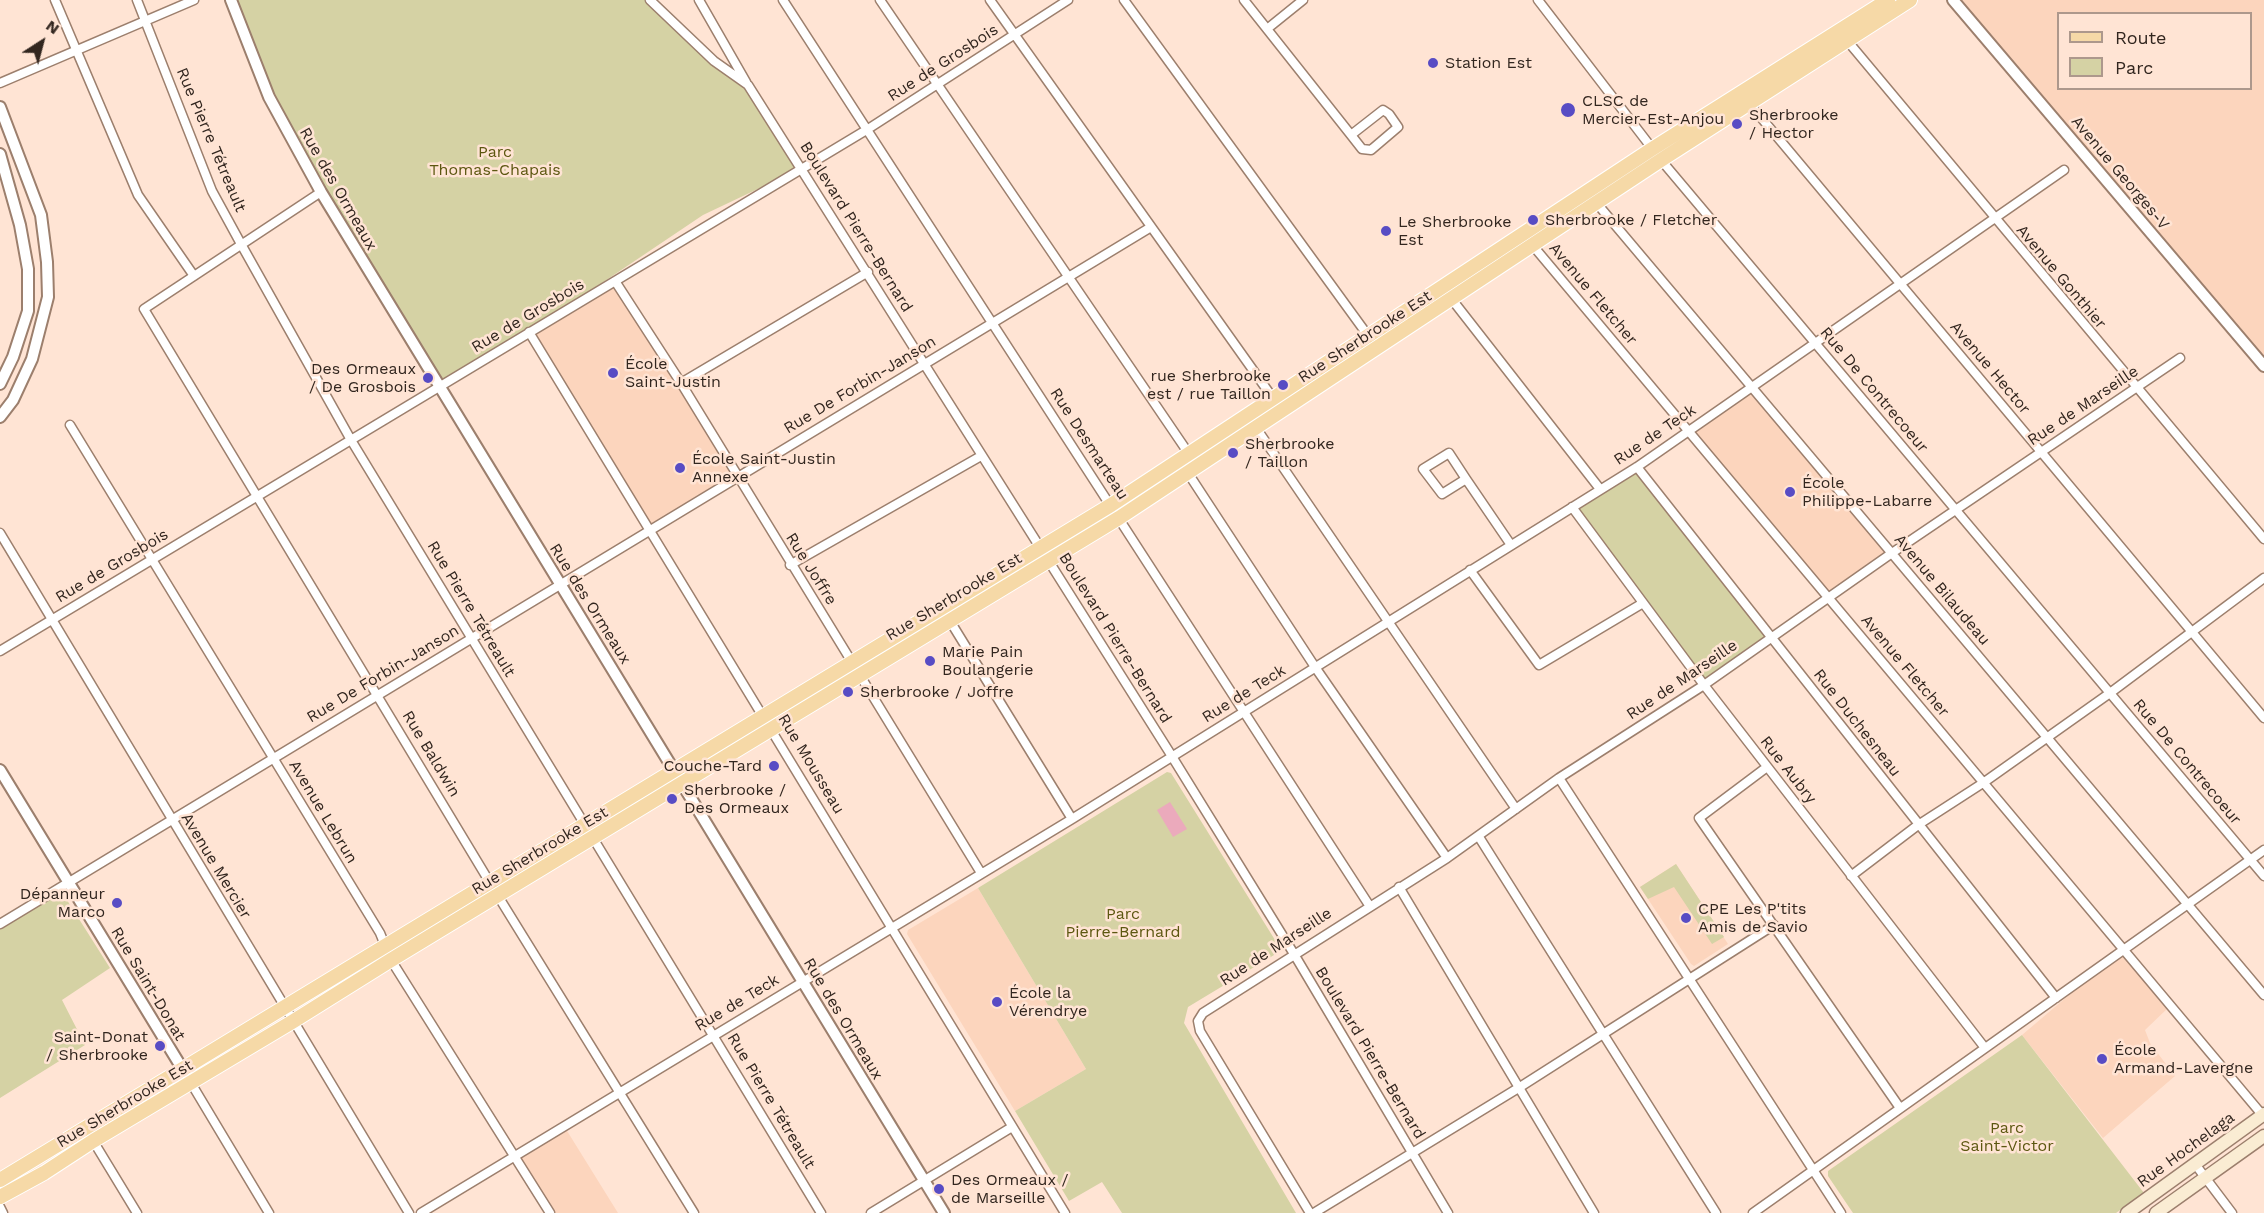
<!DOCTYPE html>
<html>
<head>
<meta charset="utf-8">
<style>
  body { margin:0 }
  #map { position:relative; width:2264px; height:1213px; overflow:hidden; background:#ffe4d4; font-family:"Work Sans",sans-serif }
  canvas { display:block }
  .legend { position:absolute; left:2057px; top:12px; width:195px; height:78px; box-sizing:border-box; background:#ffe4d4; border:2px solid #ad988c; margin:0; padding:8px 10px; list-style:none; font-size:18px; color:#32261f }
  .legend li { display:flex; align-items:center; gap:12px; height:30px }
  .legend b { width:30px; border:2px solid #ad988c }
  .north { position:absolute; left:12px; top:12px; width:60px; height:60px; -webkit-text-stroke:4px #ffe4d4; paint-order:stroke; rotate:36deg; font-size:16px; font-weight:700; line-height:24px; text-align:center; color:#32261f }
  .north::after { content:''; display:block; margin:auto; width:21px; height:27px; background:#32261f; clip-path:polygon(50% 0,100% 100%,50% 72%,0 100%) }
</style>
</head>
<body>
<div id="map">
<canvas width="2264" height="1213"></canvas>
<ul class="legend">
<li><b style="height:8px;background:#f6d9a7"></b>Route</li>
<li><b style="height:16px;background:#d5d2a4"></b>Parc</li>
</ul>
<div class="north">N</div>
</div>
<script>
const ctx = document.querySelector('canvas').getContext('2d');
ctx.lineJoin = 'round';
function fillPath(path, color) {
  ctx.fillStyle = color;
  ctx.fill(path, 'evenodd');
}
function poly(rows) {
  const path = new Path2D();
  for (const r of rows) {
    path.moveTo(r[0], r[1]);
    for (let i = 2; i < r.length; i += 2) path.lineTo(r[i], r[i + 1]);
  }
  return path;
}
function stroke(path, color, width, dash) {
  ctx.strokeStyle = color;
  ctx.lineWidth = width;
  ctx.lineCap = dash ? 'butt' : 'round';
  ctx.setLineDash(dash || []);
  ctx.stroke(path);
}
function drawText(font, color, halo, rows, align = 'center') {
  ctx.font = font + ' "Work Sans",sans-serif';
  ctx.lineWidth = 5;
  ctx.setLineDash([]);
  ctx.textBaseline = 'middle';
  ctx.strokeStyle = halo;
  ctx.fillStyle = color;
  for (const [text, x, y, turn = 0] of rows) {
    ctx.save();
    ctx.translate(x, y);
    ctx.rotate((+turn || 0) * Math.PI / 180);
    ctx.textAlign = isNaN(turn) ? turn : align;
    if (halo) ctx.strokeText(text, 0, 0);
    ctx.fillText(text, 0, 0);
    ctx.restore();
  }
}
const built = poly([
  [1958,0,2264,0,2264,360],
  [2058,14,2250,14,2250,88,2058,88],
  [615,281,738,477,651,530,529,332],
  [1752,386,1892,553,1828,598,1689,430],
  [1676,864,1728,944,1694,966,1691,964,1640,887],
  [978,888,1086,1069,1015,1111,907,934,908,930],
  [2122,950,2169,1007,2145,1030,2150,1043,2175,1076,2103,1138,2022,1035],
  [564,1126,618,1213,550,1213,515,1156]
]);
const green = poly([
  [230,0,650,0,748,85,802,168,703,215,529,332,439,387,269,97],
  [1637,467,1771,638,1704,685,1572,507],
  [1167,772,1171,773,1280,948,1279,952,1188,1007,1184,1023,1296,1213,1122,1213,1102,1182,1069,1201,1015,1111,1086,1069,978,888],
  [1676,864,1724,937,1712,944,1674,887,1648,899,1640,887],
  [60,889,110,968,62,1000,85,1045,0,1098,0,925],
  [2022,1035,2144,1193,2116,1213,1853,1213,1828,1176,1828,1171]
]);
const water = poly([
  [1170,802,1187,829,1173,837,1157,810]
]);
const minor = poly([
  [55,0,138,195,194,276],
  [137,0,212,191,241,244,351,440,821,1213],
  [650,0,714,61,748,85,1168,750,1294,954,1448,1213],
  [699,0,746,82],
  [783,0,1369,905],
  [880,0,1189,454],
  [990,0,1275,401],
  [1124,0,1369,337],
  [1244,0,1351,135,1362,149,1371,150,1398,127,1389,114,1383,110,1351,135],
  [1538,0,1661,160,2264,876],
  [1267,29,1303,0],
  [1845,38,2264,539],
  [0,83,194,0],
  [1748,102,2264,718],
  [321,192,144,309,498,896,694,1213],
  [1594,200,2264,995],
  [1529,241,2264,1117],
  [615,281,681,383,981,873],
  [1443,288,1600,489],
  [529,332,1065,1213],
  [681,383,868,272],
  [1248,416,1516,809],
  [70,425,380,933,391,960,550,1213],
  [1637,467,2056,998],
  [1186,470,1315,667,1447,858],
  [1466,479,1442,494,1423,469,1449,453,1466,479,1511,545],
  [1572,507,1704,685,1985,1048],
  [0,533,409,1213],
  [790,565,981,456],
  [1470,570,1539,665,1643,603],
  [942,608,1072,819],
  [0,651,868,129,1068,0],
  [1767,767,1699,818,1900,1108],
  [1559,778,1841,1213],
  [1479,837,1716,1213],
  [1851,876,1918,825,1983,783,2110,693,2264,578],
  [1399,887,1594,1213],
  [0,924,1151,227],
  [191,1083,269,1213],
  [92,1139,137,1213],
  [2195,1164,2232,1213],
  [0,1207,3,1213],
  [421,1213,1072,819,1637,467,2064,170],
  [871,1213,1012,1127],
  [1310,1213,1200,1031,1198,1021,1203,1013,1447,858,1559,778,1704,685,1892,553,2180,358],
  [1314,1213,1520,1087,1774,925],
  [1753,1213,2264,850]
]);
const tertiary = poly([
  [231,0,269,97,321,192,944,1213],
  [1953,0,2264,366],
  [0,107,41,215,47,262,48,297,32,359,13,400,0,417],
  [0,154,20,225,28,269,28,311,13,357,0,384],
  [0,770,191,1083]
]);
const secondary = poly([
  [2127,1213,2264,1114],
  [2156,1213,2264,1136]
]);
const primary = poly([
  [0,1180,1111,505,1652,149,1888,0],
  [0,1197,44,1173,93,1141,292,1022,391,960,1119,518,1661,160,1910,0]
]);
const markers = [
  [1433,63,6,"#584cc4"],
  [1568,110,8,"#584cc4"],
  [1737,124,6,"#584cc4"],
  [1533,220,6,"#584cc4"],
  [1386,231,6,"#584cc4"],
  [613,373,6,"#584cc4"],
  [428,378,6,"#584cc4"],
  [1283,385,6,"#584cc4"],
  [1233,453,6,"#584cc4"],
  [680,468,6,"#584cc4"],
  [1790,492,6,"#584cc4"],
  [930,661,6,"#584cc4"],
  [848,692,6,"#584cc4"],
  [774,766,6,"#584cc4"],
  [672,799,6,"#584cc4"],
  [117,903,6,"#584cc4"],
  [1686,918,6,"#584cc4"],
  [997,1002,6,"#584cc4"],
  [160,1046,6,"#584cc4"],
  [2102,1059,6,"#584cc4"],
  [939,1189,6,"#584cc4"]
];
const streetNames = [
  ["Rue de Grosbois",943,63,-33],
  ["Rue Pierre Tétreault",211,140,67],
  ["Avenue Georges-V",2120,173,50],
  ["Rue des Ormeaux",338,189,60],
  ["Boulevard Pierre-Bernard",856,227,58],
  ["Avenue Gonthier",2061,277,50],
  ["Avenue Fletcher",1593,294,50],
  ["Rue de Grosbois",528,316,-31],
  ["Rue Sherbrooke Est",1365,337,-33],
  ["Avenue Hector",1990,368,50],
  ["Rue De Forbin-Janson",860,385,-31],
  ["Rue De Contrecoeur",1874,390,50],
  ["Rue de Marseille",2083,406,-34],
  ["Rue de Teck",1655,435,-34],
  ["Rue Desmarteau",1089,444,57],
  ["Rue de Grosbois",112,566,-31],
  ["Rue Joffre",811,569,58],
  ["Avenue Bilaudeau",1942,590,50],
  ["Rue Sherbrooke Est",954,597,-31],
  ["Rue des Ormeaux",590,604,58],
  ["Rue Pierre Tétreault",471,609,59],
  ["Boulevard Pierre-Bernard",1115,638,58],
  ["Avenue Fletcher",1905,666,50],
  ["Rue De Forbin-Janson",383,674,-31],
  ["Rue de Marseille",1682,680,-34],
  ["Rue de Teck",1244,694,-32],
  ["Rue Duchesneau",1857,723,52],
  ["Rue Baldwin",431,754,59],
  ["Rue De Contrecoeur",2187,762,50],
  ["Rue Mousseau",811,764,59],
  ["Rue Aubry",1788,770,52],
  ["Avenue Lebrun",323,812,59],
  ["Rue Sherbrooke Est",540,851,-31],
  ["Avenue Mercier",216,866,59],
  ["Rue de Marseille",1276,947,-33],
  ["Rue Saint-Donat",148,984,59],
  ["Rue de Teck",737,1003,-31],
  ["Rue des Ormeaux",843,1019,59],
  ["Boulevard Pierre-Bernard",1370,1053,59],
  ["Rue Pierre Tétreault",771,1101,59],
  ["Rue Sherbrooke Est",125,1104,-31],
  ["Rue Hochelaga",2186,1150,-36]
];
const poiNames = [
  ["Station Est",1445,63],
  ["CLSC de",1582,101],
  ["Mercier-Est-Anjou",1582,119],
  ["Sherbrooke",1749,115],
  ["/ Hector",1749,133],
  ["Sherbrooke / Fletcher",1545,220],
  ["Le Sherbrooke",1398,222],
  ["Est",1398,240],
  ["École",625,364],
  ["Saint-Justin",625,382],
  ["Des Ormeaux",416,369,"right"],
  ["/ De Grosbois",416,387,"right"],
  ["rue Sherbrooke",1271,376,"right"],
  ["est / rue Taillon",1271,394,"right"],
  ["Sherbrooke",1245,444],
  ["/ Taillon",1245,462],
  ["École Saint-Justin",692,459],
  ["Annexe",692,477],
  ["École",1802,483],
  ["Philippe-Labarre",1802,501],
  ["Marie Pain",942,652],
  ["Boulangerie",942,670],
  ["Sherbrooke / Joffre",860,692],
  ["Couche-Tard",762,766,"right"],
  ["Sherbrooke /",684,790],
  ["Des Ormeaux",684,808],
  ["Dépanneur",105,894,"right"],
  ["Marco",105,912,"right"],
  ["CPE Les P'tits",1698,909],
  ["Amis de Savio",1698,927],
  ["École la",1009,993],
  ["Vérendrye",1009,1011],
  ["Saint-Donat",148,1037,"right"],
  ["/ Sherbrooke",148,1055,"right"],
  ["École",2114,1050],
  ["Armand-Lavergne",2114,1068],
  ["Des Ormeaux /",951,1180],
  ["de Marseille",951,1198]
];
const parkNames = [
  ["Parc",495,152],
  ["Thomas-Chapais",495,170],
  ["Parc",1123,914],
  ["Pierre-Bernard",1123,932],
  ["Parc",2007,1128],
  ["Saint-Victor",2007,1146]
];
fillPath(built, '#fcd5bd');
fillPath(green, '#d5d2a4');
fillPath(water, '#ebaabc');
stroke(minor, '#9c7f6d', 11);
stroke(tertiary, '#9c7f6d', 14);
stroke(secondary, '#9c7f6d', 15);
stroke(primary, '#fff', 16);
stroke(minor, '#fff', 8);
stroke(tertiary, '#fff', 10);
stroke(secondary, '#faecd3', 12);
stroke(primary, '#f6d9a7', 14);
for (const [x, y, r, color] of markers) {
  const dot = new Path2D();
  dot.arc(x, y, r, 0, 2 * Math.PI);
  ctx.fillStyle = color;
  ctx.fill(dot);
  stroke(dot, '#ffe4d4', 2);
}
drawText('16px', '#32261f', '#ffe4d4', streetNames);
drawText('16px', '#32261f', '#ffe4d4', poiNames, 'left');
drawText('16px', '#5c5710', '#ffe4d4', parkNames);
</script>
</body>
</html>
